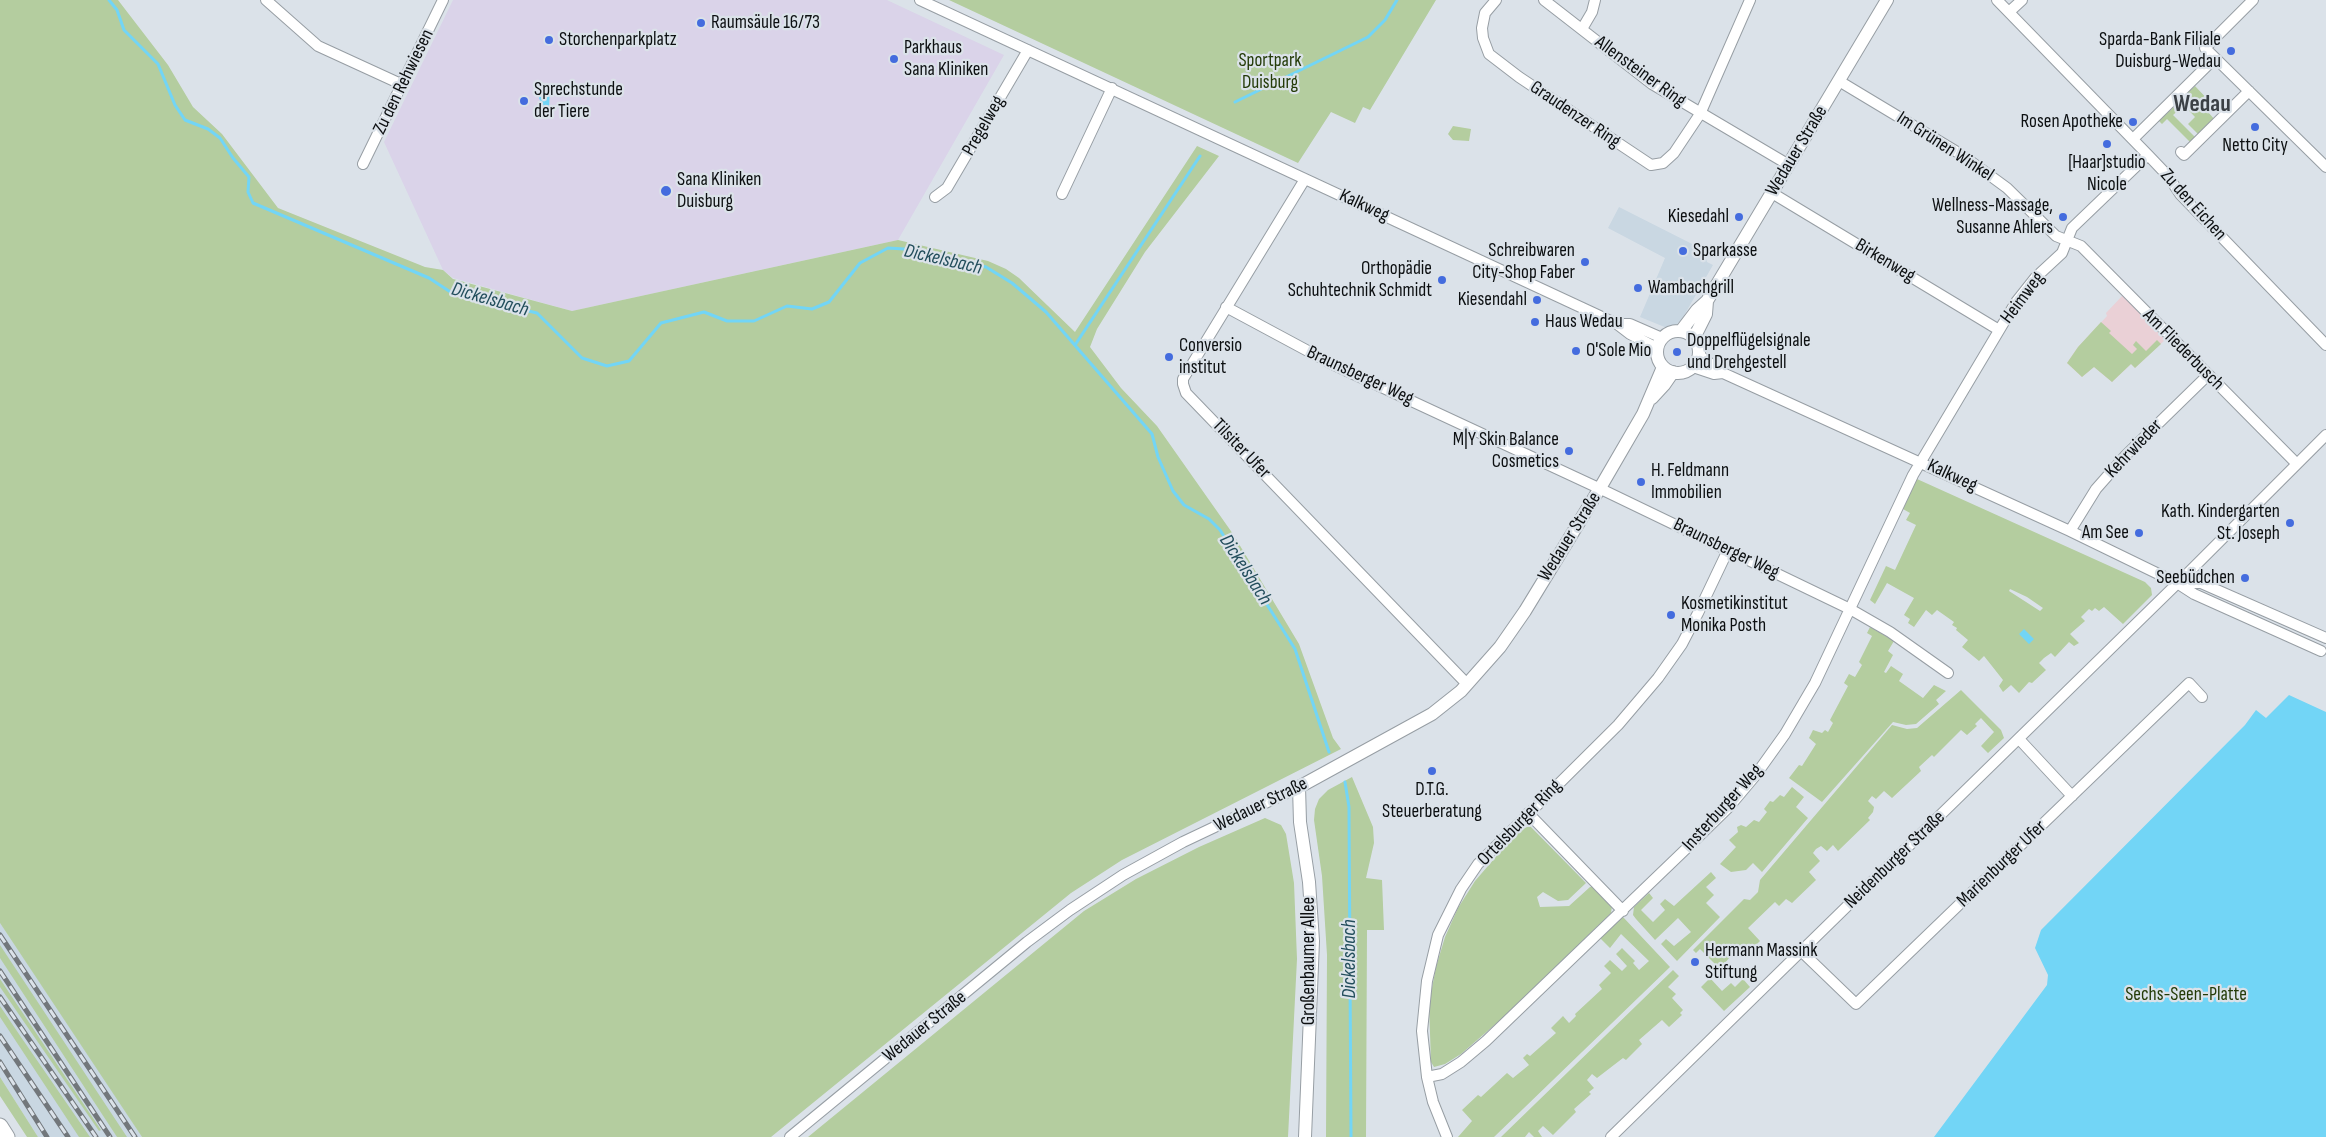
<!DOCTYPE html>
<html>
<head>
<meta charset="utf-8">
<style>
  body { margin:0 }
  canvas { display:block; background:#dbe2e9 }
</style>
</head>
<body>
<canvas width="2326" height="1137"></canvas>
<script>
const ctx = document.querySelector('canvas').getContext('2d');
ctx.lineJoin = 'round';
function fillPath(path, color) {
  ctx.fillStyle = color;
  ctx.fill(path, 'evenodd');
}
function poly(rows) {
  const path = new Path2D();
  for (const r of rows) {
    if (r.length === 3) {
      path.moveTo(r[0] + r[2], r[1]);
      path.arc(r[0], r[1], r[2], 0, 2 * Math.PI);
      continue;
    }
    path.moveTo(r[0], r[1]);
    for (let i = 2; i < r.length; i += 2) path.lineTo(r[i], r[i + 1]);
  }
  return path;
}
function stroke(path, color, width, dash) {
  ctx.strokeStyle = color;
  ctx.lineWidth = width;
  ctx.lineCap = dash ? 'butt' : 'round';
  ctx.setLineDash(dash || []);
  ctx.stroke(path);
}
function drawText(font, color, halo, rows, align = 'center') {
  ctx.font = font + ' "Sofia Sans Condensed",sans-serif';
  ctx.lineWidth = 4.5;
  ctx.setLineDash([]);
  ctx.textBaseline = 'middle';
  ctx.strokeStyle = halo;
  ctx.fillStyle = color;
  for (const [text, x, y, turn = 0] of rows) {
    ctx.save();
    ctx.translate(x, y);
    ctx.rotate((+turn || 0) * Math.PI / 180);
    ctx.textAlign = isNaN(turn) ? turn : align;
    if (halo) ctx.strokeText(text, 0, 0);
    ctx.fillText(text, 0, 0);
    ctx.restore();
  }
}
const built = poly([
  [1619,207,1704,250,1707,262,1713,265,1682,319,1676,325,1667,328,1640,317,1665,258,1608,228],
  [0,923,96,1066,142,1137,38,1137,0,1077]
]);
const education = poly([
  [2123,295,2166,339,2135,368,2131,364,2112,382,2094,367,2082,377,2067,363,2078,347,2107,316,2106,313]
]);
const medical = poly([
  [453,0,887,0,1004,55,898,240,572,311,453,278,443,270,384,142]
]);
const green = poly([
  [0,0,118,0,168,65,193,107,222,134,278,208,425,267,443,270,453,279,572,311,898,240,988,261,1006,269,1019,278,1075,332,1197,146,1219,156,1145,252,1097,329,1090,347,1121,388,1157,426,1233,534,1299,644,1333,738,1341,749,1122,860,1071,893,771,1137,142,1137,0,923],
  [949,0,1436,0,1370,110,1363,107,1355,123,1331,112,1298,163],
  [2195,86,2212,104,2217,100,2226,110,2222,114,2214,106,2208,112,2215,120,2199,135,2188,124,2195,117,2179,100],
  [2177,104,2181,108,2173,115,2196,138,2191,143,2167,119,2162,124,2159,121],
  [1453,126,1471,129,1469,141,1453,140,1448,134],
  [2101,322,2111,331,2109,333,2132,354,2137,349,2133,345,2136,341,2146,351,2157,340,2161,344,2135,368,2131,364,2112,382,2094,367,2082,377,2067,363,2078,347],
  [1917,479,2145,582,2151,588,2152,595,2123,624,2104,607,2099,611,2095,608,2092,611,2089,609,2081,617,2085,621,2070,634,2079,643,2074,646,2069,642,2055,657,2051,653,2044,658,2039,663,2046,670,2032,683,2029,682,2019,693,2011,685,2003,692,1999,686,2003,680,1988,661,1984,656,1979,661,1962,647,1968,640,1956,630,1957,628,1952,625,1954,622,1937,610,1932,615,1926,610,1914,627,1908,623,1910,619,1904,615,1914,598,1887,583,1875,604,1870,600,1886,566,1895,570,1916,525,1906,520,1910,513,1903,509],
  [2010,589,2027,597,2043,608,2040,611,2009,591],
  [1870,627,1894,641,1888,651,1893,655,1884,672,1886,673,1891,666,1903,674,1899,681,1923,698,1934,685,1946,691,1936,700,1939,704,1916,724,1906,725,1893,722,1822,802,1789,778,1799,765,1802,766,1816,744,1809,738,1813,730,1822,733,1825,730,1828,732,1833,723,1830,720,1848,686,1844,683,1849,674,1855,677,1862,665,1859,662,1872,636,1867,633],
  [1961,690,2001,730,2004,738,1988,753,1981,746,1994,732,1981,718,1975,724,1977,726,1967,735,1961,730,1934,757,1932,755,1919,767,1921,771,1892,798,1884,791,1876,799,1872,796,1868,801,1874,807,1873,812,1868,818,1870,820,1838,851,1833,845,1827,851,1821,846,1816,849,1813,853,1820,861,1809,872,1816,880,1792,903,1786,899,1779,906,1775,902,1748,928,1760,941,1744,957,1739,953,1734,958,1731,956,1716,973,1713,970,1717,966,1700,949,1696,953,1693,950,1744,899,1750,900,1758,892,1760,880,1892,725,1907,729,1917,728],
  [1352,777,1373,827,1374,843,1366,878,1382,880,1384,930,1367,930,1366,1137,1326,1137,1327,955,1322,876,1314,820,1315,809,1319,799,1328,790],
  [1792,787,1804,797,1796,807,1808,818,1762,872,1753,863,1746,870,1731,872,1720,864,1736,847,1729,840,1738,832,1737,827,1741,825,1746,827,1754,820,1759,822,1767,812,1764,809,1770,801,1773,802,1780,795,1784,797],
  [1265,818,1281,825,1286,834,1294,883,1297,959,1288,1137,808,1137,1084,911,1136,879,1199,847],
  [1530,826,1586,883,1568,900,1558,901,1543,892,1537,897,1540,907,1569,906,1590,887,1594,887,1612,906,1611,913,1506,1015,1461,1054,1445,1064,1434,1067,1431,1062,1429,1004,1436,967,1445,937,1458,908,1475,881,1519,830],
  [1711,872,1716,878,1706,887,1714,895,1706,903,1720,917,1677,961,1661,944,1666,939,1674,946,1691,932,1678,918,1655,940,1636,919,1633,915,1634,907,1649,893,1653,898,1641,910,1653,922,1665,910,1660,904,1665,899,1674,906],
  [1623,917,1670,967,1494,1137,1458,1137,1472,1121,1462,1110,1478,1095,1481,1097,1507,1073,1513,1078,1529,1065,1523,1058,1527,1054,1530,1056,1556,1033,1551,1028,1563,1016,1569,1023,1576,1016,1575,1014,1602,989,1599,985,1611,973,1604,966,1610,960,1622,971,1627,966,1616,954,1622,948,1635,961,1633,963,1639,970,1649,961,1621,934,1610,948,1600,938],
  [0,945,127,1137,117,1137,0,958],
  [1673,970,1679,976,1668,987,1676,994,1672,998,1683,1010,1680,1013,1682,1015,1669,1027,1662,1020,1639,1040,1642,1044,1626,1060,1623,1058,1597,1078,1592,1074,1587,1080,1594,1088,1589,1092,1591,1094,1574,1109,1576,1112,1553,1135,1543,1126,1538,1131,1542,1137,1534,1137,1529,1132,1525,1137,1501,1137],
  [1710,978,1722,991,1731,983,1735,987,1743,979,1750,987,1724,1011,1701,987],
  [0,979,101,1130,99,1131,0,987],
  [0,1006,23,1040,90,1137,79,1137,0,1017],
  [0,1077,38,1137,27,1137,0,1096]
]);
const water = poly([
  [550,87,549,109,542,105,539,98,542,90],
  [2024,629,2034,639,2029,644,2019,634],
  [2289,695,2326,712,2326,1137,1934,1137,2047,985,2048,975,2035,948,2041,930,2245,725,2256,710,2266,718]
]);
const stream = poly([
  [109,0,117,10,124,30,158,64,175,105,185,120,208,129,220,138,233,158,249,177,248,192,253,203,429,278,452,293,537,313,582,358,607,366,629,361,661,323,704,312,727,321,754,321,787,306,812,309,829,302,860,263,888,248,904,249,986,267,1012,283,1046,312,1152,434,1158,457,1173,491,1184,505,1209,519,1220,530,1295,649,1329,752],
  [1235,102,1368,37,1385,20,1397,0],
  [1075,345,1200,156],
  [1345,782,1349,807,1351,1137]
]);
const minor = poly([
  [266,0,318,46,403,85],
  [920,0,1617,324,1630,334,1657,348],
  [1496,0,1485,13,1482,28,1483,38,1489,54,1519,77,1651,165,1663,163,1674,153,1700,114,1750,0],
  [1544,0,1652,84,1789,165],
  [1997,0,2148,155,2168,176,2180,194,2326,345],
  [2253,0,2205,48,2326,167],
  [2009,12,2022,0],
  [1582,29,1592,12,1595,0],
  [1839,81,1962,155,2007,188,2056,236,2081,246,2297,464],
  [2133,139,2215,58],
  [2181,152,2184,155,2249,91],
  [363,164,443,0],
  [1305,179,1183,379,1183,384,1186,393,1467,684],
  [1772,193,1999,330],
  [1062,194,1112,88],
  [935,197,947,188,1028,50],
  [1226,307,1334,365,1605,491,1850,609,1890,632,1948,673],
  [1617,324,1630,324,1662,338],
  [1699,355,1723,373,2070,531,2177,583,2194,594,2321,651],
  [1693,367,1714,374,1723,373],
  [2070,531,2096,489,2126,455,2208,375],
  [2177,583,2201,583,2326,638],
  [2019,739,2072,796],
  [1528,813,1623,911],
  [1801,951,1856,1004,2189,683,2202,697],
  [1427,1077,1442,1074,1461,1062,1486,1041,1689,846,1729,807,1755,776,1785,734,1815,683,1913,475,2016,302,2035,278,2062,253,2072,228,2148,155],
  [790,1137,1027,942,1070,910,1123,875,1183,842,1299,787],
  [1447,1137,1433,1102,1427,1077,1422,1031,1427,981,1438,935,1461,889,1478,864,1618,725,1658,678,1682,644,1698,613,1728,550],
  [1611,1137,2190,571,2326,435]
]);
const major = poly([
  [1681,331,1697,310,1707,301,1887,0],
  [1678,352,21],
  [1694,338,1706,314,1707,301],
  [1652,398,1664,385,1673,372],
  [1305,1137,1313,941,1309,882,1300,822,1299,787,1432,714,1461,691,1500,647,1525,611,1600,488,1643,414,1663,367]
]);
const highway = poly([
  [0,1126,7,1137]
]);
const rail = poly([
  [0,935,135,1137],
  [0,971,110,1137],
  [0,997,96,1137],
  [0,1036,68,1137],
  [0,1062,47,1137]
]);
const markers = [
  [701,23,5,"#446cde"],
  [549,40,5,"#446cde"],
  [2231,51,5,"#446cde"],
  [894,59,5,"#446cde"],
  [524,101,5,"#446cde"],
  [2133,122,5,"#446cde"],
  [2255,127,5,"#446cde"],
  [2107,144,5,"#446cde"],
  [666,191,6,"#446cde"],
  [1739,217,5,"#446cde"],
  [2063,217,5,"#446cde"],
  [1683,251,5,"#446cde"],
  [1585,262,5,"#446cde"],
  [1442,280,5,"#446cde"],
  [1638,288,5,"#446cde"],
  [1537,300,5,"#446cde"],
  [1535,322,5,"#446cde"],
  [1576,351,5,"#446cde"],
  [1677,352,5,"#446cde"],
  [1169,357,5,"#446cde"],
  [1569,451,5,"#446cde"],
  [1641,482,5,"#446cde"],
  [2290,523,5,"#446cde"],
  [2139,533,5,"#446cde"],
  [2245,578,5,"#446cde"],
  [1671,615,5,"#446cde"],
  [1432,771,5,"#446cde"],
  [1695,962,5,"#446cde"]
];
const poiNames = [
  ["Raumsäule 16/73",711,23],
  ["Storchenparkplatz",559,40],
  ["Sparda-Bank Filiale",2221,40,"right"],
  ["Duisburg-Wedau",2221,62,"right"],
  ["Parkhaus",904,48],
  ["Sana Kliniken",904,70],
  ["Sprechstunde",534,90],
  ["der Tiere",534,112],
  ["Rosen Apotheke",2123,122,"right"],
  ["Netto City",2255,146,"center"],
  ["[Haar]studio",2107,163,"center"],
  ["Nicole",2107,185,"center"],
  ["Sana Kliniken",677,180],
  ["Duisburg",677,202],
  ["Wellness-Massage,",2053,206,"right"],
  ["Susanne Ahlers",2053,228,"right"],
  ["Kiesedahl",1729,217,"right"],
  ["Schreibwaren",1575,251,"right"],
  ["City-Shop Faber",1575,273,"right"],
  ["Sparkasse",1693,251],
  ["Orthopädie",1432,269,"right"],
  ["Schuhtechnik Schmidt",1432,291,"right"],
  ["Wambachgrill",1648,288],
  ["Kiesendahl",1527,300,"right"],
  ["Haus Wedau",1545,322],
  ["Doppelflügelsignale",1687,341],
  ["und Drehgestell",1687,363],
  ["Conversio",1179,346],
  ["institut",1179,368],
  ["O'Sole Mio",1586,351],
  ["M|Y Skin Balance",1559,440,"right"],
  ["Cosmetics",1559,462,"right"],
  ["H. Feldmann",1651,471],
  ["Immobilien",1651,493],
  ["Kath. Kindergarten",2280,512,"right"],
  ["St. Joseph",2280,534,"right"],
  ["Am See",2129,533,"right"],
  ["Seebüdchen",2235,578,"right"],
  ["Kosmetikinstitut",1681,604],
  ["Monika Posth",1681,626],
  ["D.T.G.",1432,790,"center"],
  ["Steuerberatung",1432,812,"center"],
  ["Hermann Massink",1705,951],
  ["Stiftung",1705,973]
];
const parkNames = [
  ["Sportpark",1270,61],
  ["Duisburg",1270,83],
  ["Sechs-Seen-Platte",2186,995]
];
const streetNames = [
  ["Allensteiner Ring",1640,72,36],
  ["Zu den Rehwiesen",404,82,-64],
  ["Graudenzer Ring",1575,115,34],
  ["Pregelweg",984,126,-60],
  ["Im Grünen Winkel",1945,147,33],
  ["Wedauer Straße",1797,151,-59],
  ["Zu den Eichen",2193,205,48],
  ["Kalkweg",1364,206,25],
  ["Birkenweg",1885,261,31],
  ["Heimweg",2023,298,-53],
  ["Am Fliederbusch",2183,350,45],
  ["Braunsberger Weg",1360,376,25],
  ["Tilsiter Ufer",1241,449,46],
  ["Kehrwieder",2134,449,-46],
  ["Kalkweg",1952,476,25],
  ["Wedauer Straße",1570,537,-58],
  ["Braunsberger Weg",1726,549,26],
  ["Wedauer Straße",1261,805,-26],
  ["Insterburger Weg",1723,808,-48],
  ["Ortelsburger Ring",1520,823,-46],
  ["Neidenburger Straße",1895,860,-44],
  ["Marienburger Ufer",2002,864,-44],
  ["Großenbaumer Allee",1309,961,-90],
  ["Wedauer Straße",925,1027,-39]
];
const waterNames = [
  ["Dickelsbach",943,260,13],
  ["Dickelsbach",490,300,16],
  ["Dickelsbach",1245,570,57],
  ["Dickelsbach",1350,959,-90]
];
const districtNames = [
  ["Wedau",2202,105]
];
fillPath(built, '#c9d7e2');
fillPath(education, '#ead0d6');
fillPath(medical, '#dad3e9');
fillPath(green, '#b4cd9f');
fillPath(water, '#72d5f6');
stroke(stream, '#72d5f6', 3);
stroke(minor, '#979ea4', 12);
stroke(major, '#979ea4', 14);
stroke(highway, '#979ea4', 17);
stroke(minor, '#fff', 10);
stroke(major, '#fff', 12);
stroke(highway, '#fff', 15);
stroke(rail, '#72777b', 5);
stroke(rail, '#dbe2e9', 3, [9]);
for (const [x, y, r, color] of markers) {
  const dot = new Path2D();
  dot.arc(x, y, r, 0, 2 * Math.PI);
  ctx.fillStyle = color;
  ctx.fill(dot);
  stroke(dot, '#dbe2e9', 2);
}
drawText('19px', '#0c0f11', '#dbe2e9', poiNames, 'left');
drawText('19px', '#243b08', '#dbe2e9', parkNames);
drawText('19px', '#0c0f11', '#dbe2e9', streetNames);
drawText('italic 20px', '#234e5c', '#dbe2e9', waterNames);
drawText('bold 24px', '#3b4045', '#dbe2e9', districtNames);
</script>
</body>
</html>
